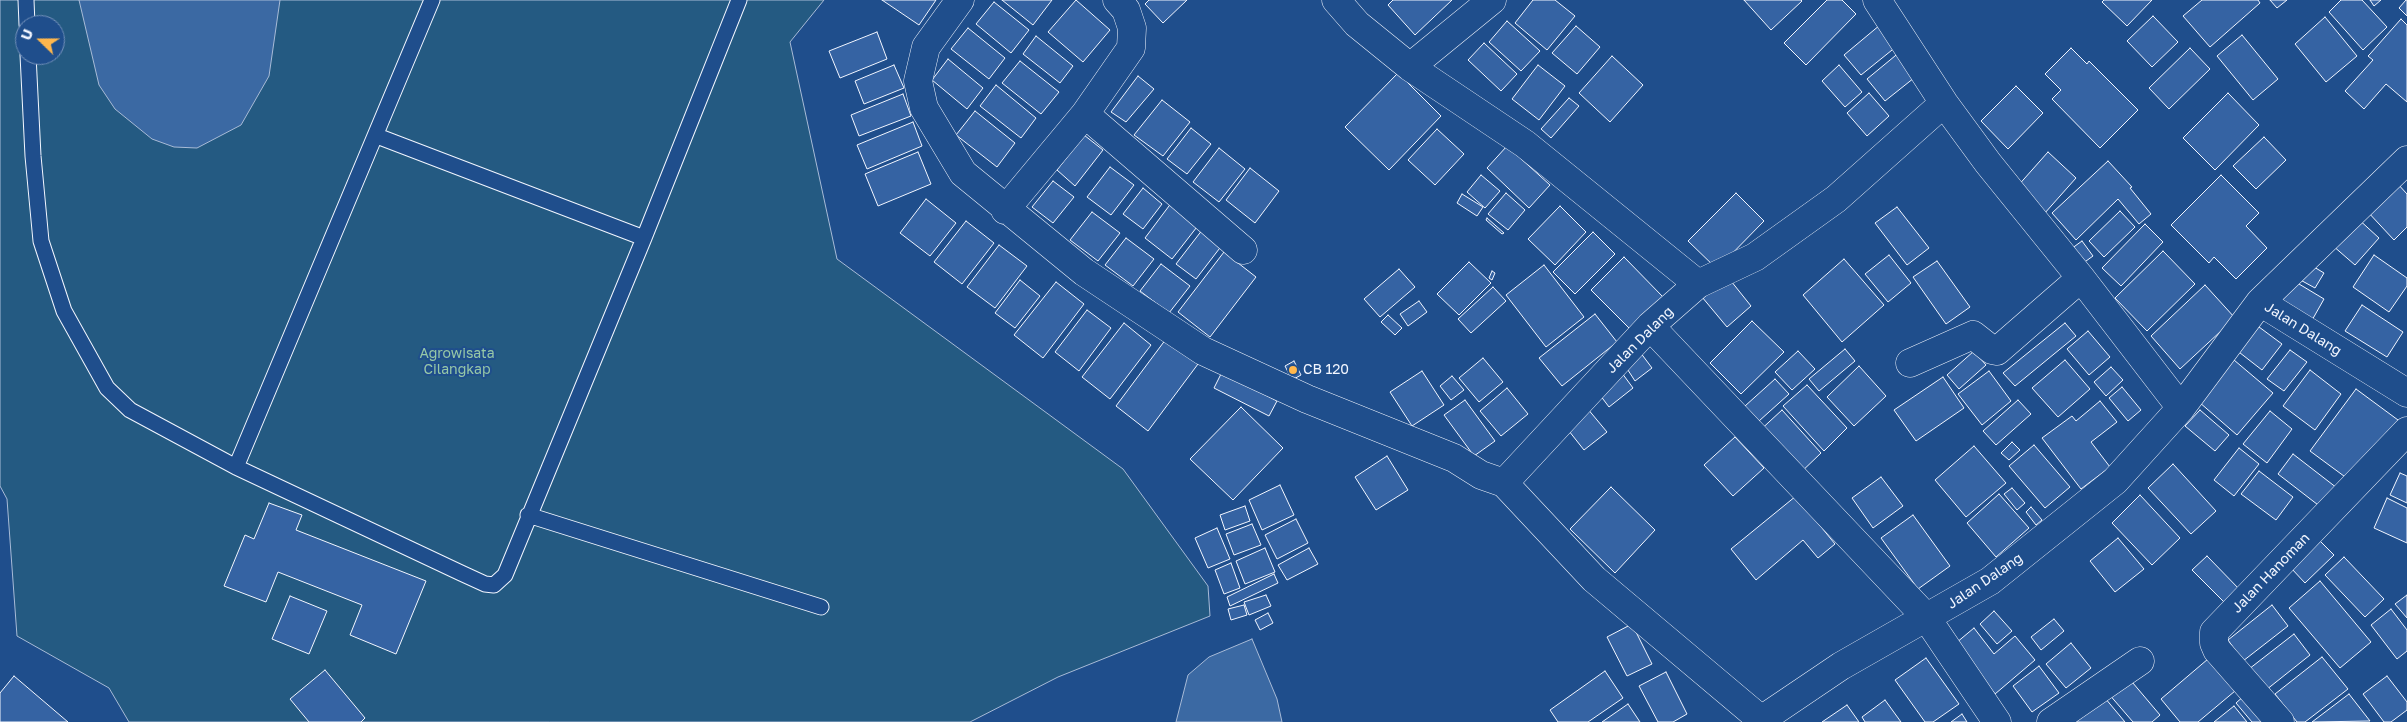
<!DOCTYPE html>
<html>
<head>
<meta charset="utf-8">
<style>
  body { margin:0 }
  #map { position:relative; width:2407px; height:722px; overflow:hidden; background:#1f4e8c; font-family:"Golos Text",sans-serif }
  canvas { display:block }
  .north { position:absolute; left:15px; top:15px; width:50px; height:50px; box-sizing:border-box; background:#1f4e8c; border:1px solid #7391ba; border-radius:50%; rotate:292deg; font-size:14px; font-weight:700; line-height:20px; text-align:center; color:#f2f6ff }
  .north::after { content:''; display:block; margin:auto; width:18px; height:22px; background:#ffb74d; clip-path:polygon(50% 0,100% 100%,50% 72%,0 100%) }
</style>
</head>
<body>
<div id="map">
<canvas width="2407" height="722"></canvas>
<div class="north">U</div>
</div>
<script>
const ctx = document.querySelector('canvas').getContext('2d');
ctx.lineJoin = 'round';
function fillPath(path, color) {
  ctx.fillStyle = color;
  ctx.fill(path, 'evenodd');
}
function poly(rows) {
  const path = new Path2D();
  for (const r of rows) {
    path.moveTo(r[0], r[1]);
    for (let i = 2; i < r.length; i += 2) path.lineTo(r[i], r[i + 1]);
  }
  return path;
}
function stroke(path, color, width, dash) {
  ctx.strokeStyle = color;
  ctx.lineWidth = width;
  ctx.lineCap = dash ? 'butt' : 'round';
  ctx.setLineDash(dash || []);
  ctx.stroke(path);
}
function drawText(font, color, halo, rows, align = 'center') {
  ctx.font = font + ' "Golos Text",sans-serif';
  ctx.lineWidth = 4;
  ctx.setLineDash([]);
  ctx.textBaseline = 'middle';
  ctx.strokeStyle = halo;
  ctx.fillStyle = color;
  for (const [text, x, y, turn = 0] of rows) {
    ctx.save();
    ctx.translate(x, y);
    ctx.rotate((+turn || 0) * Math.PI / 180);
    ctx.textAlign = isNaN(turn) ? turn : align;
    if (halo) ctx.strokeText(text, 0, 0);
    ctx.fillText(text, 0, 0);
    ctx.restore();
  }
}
const green = poly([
  [0,0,824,0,790,42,837,259,1123,469,1208,586,1210,616,1058,677,970,722,129,722,109,688,17,636,7,499,0,486,0,0],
  [25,25,55,25,55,55,25,55,25,25]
]);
const water = poly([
  [79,0,280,0,269,76,241,125,197,148,174,147,152,139,115,109,99,85,79,0],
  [1252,639,1277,699,1282,722,1176,722,1188,675,1209,657,1252,639]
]);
const building = poly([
  [882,0,936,0,919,25,882,0],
  [1002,0,1052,0,1033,25,1002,0],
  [1076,0,1110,30,1083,62,1048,32,1076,0],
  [1149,0,1187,0,1163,23,1145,4,1149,0],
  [1393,0,1452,0,1415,35,1388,5,1393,0],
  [1533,0,1555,0,1575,16,1547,50,1515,23,1533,0],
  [1744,0,1801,0,1802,1,1771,30,1744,0],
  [1827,0,1842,0,1856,14,1806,65,1784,43,1827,0],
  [2104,0,2152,0,2127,26,2102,2,2104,0],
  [2202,0,2258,0,2260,3,2210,47,2183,16,2202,0],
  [2270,0,2287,0,2277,8,2270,0],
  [2341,0,2362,0,2387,27,2363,50,2329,12,2341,0],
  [2370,0,2381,0,2374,6,2370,0],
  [2406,0,2407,0,2407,16,2399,8,2406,0],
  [994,2,1029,30,1011,53,976,24,994,2],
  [2153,16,2178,42,2152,67,2127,41,2153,16],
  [2325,17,2357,56,2326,82,2295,44,2325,17],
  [2401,19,2407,25,2407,102,2386,84,2364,109,2345,91,2373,60,2368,56,2370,54,2401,19],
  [1507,21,1540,51,1521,71,1489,42,1507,21],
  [1880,25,1897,46,1861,75,1844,55,1880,25],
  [1576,26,1600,47,1577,74,1552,53,1576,26],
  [968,28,1005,58,989,79,951,49,968,28],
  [877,32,887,59,840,78,829,51,877,32],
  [2242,35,2278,79,2253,100,2217,56,2242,35],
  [1036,36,1073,66,1060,83,1023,54,1036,36],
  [1484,43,1517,74,1501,91,1468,60,1484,43],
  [2071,48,2087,64,2089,61,2138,110,2100,148,2052,99,2061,90,2045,74,2071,48],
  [2190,48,2210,69,2169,109,2149,88,2190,48],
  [1901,51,1919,74,1885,101,1867,79,1901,51],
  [1612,56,1643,85,1610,122,1579,93,1612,56],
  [948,59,983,88,967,109,932,80,948,59],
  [1020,61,1059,92,1041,114,1002,83,1020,61],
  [894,65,904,88,864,104,855,81,894,65],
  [1538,65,1565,86,1539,120,1512,99,1538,65],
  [1839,65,1862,92,1845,107,1822,81,1839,65],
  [1398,73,1441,116,1389,170,1345,127,1398,73],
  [1138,76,1154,89,1126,122,1111,112,1138,76],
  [996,85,1036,118,1021,138,980,106,996,85],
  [2016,86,2043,113,2008,149,1981,121,2016,86],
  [1869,93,1889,116,1867,136,1847,113,1869,93],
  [2228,93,2259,125,2215,170,2183,138,2228,93],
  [903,94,911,116,859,136,851,115,903,94],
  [1569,98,1579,106,1551,138,1541,129,1569,98],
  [1162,100,1190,122,1163,156,1134,135,1162,100],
  [975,111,1015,143,997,167,956,135,975,111],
  [913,122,922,146,867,169,857,145,913,122],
  [1191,128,1211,144,1187,174,1167,159,1191,128],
  [1437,129,1464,154,1435,185,1408,160,1437,129],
  [1084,135,1103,150,1075,186,1057,170,1084,135],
  [2264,137,2286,160,2256,189,2233,166,2264,137],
  [1507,146,1550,185,1529,208,1487,168,1507,146],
  [1219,148,1245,169,1219,202,1193,182,1219,148],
  [918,152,931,184,878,206,865,174,918,152],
  [2048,152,2076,178,2044,214,2016,188,2048,152],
  [2108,161,2132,187,2130,188,2151,214,2139,224,2118,199,2076,240,2052,213,2108,161],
  [1110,167,1134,185,1111,215,1087,197,1110,167],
  [1250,168,1279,191,1255,223,1226,200,1250,168],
  [1481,175,1500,191,1485,208,1467,192,1481,175],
  [2221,175,2259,213,2246,226,2267,248,2236,279,2214,257,2209,263,2171,225,2221,175],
  [1053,181,1074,197,1053,223,1032,207,1053,181],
  [2396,182,2407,194,2407,227,2394,240,2366,210,2396,182],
  [1143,188,1162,204,1143,229,1123,214,1143,188],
  [1506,193,1525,210,1508,230,1488,214,1506,193],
  [1736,193,1764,221,1717,269,1688,241,1736,193],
  [1462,194,1483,207,1477,216,1457,203,1462,194],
  [926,199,956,223,930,256,900,233,926,199],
  [1172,202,1200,223,1172,259,1145,238,1172,202],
  [1560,206,1586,232,1555,265,1528,239,1560,206],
  [1897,207,1929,248,1907,265,1875,223,1897,207],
  [2120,211,2135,227,2104,257,2089,241,2120,211],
  [1092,212,1120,233,1098,261,1070,240,1092,212],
  [2356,217,2379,238,2355,265,2332,245,2356,217],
  [1487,218,1504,233,1502,234,1486,220,1487,218],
  [966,221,994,243,962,284,934,262,966,221],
  [2145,224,2163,242,2121,286,2102,268,2145,224],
  [1206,225,1226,240,1196,279,1176,264,1206,225],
  [1593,232,1615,254,1575,294,1553,272,1593,232],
  [1126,238,1154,259,1133,286,1105,265,1126,238],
  [2082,241,2093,256,2075,269,2064,254,2082,241],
  [999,245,1027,266,995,308,967,287,999,245],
  [2163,251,2195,284,2147,331,2115,298,2163,251],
  [1224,252,1256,277,1210,337,1178,312,1224,252],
  [1889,255,1911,283,1888,302,1865,274,1889,255],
  [2374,255,2407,278,2407,286,2389,312,2353,287,2374,255],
  [1624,257,1663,297,1631,330,1591,290,1624,257],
  [1844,259,1884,305,1842,342,1803,295,1844,259],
  [1937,261,1970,307,1946,324,1913,277,1937,261],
  [2304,261,2324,273,2315,288,2295,277,2304,261],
  [1469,262,1491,283,1459,315,1437,294,1469,262],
  [1161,264,1190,286,1169,313,1140,291,1161,264],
  [1544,265,1584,317,1546,347,1506,295,1544,265],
  [1399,269,1415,287,1380,317,1364,299,1399,269],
  [1492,271,1495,273,1492,280,1489,278,1492,271],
  [1727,276,1751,306,1727,327,1702,297,1727,276],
  [2289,278,2324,299,2311,322,2275,301,2289,278],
  [1020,280,1040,296,1015,328,995,313,1020,280],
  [1056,282,1084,304,1043,358,1014,335,1056,282],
  [2205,285,2235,318,2180,369,2151,336,2205,285],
  [1493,287,1506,301,1471,333,1458,319,1493,287],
  [1419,301,1427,312,1408,326,1400,314,1419,301],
  [2362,305,2403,332,2387,357,2345,331,2362,305],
  [1087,310,1111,328,1079,371,1055,352,1087,310],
  [1595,314,1617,342,1562,386,1539,358,1595,314],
  [1388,315,1402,328,1395,335,1381,322,1388,315],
  [1752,321,1784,352,1741,394,1710,363,1752,321],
  [1124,323,1151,345,1110,399,1082,377,1124,323],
  [2065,323,2076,336,2015,386,2003,373,2065,323],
  [2255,324,2282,344,2262,370,2235,349,2255,324],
  [2088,331,2110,357,2089,375,2067,349,2088,331],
  [1169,335,1201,360,1148,431,1116,406,1169,335],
  [1845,349,1855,361,1819,391,1809,379,1845,349],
  [2290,350,2307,362,2284,391,2267,379,2290,350],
  [1798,351,1815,369,1792,390,1775,372,1798,351],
  [1974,351,1986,365,1959,389,1947,375,1974,351],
  [1640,352,1652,368,1635,381,1624,364,1640,352],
  [1483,358,1503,382,1479,402,1459,378,1483,358],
  [2065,360,2090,389,2058,417,2032,388,2065,360],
  [2234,360,2273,393,2237,435,2199,402,2234,360],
  [1294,361,1301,375,1292,380,1285,366,1294,361],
  [1859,366,1886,396,1854,426,1827,397,1859,366],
  [2111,367,2123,380,2106,396,2094,382,2111,367],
  [1619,369,1633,388,1609,407,1594,387,1619,369],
  [2310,370,2341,394,2315,430,2283,406,2310,370],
  [1422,371,1444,405,1412,426,1390,392,1422,371],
  [1989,371,2011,401,1982,425,1958,394,1989,371],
  [1222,372,1277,401,1269,416,1214,388,1222,372],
  [1452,376,1464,390,1451,400,1440,386,1452,376],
  [1943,377,1964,408,1916,441,1894,410,1943,377],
  [1775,379,1789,394,1759,421,1745,406,1775,379],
  [1807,385,1847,428,1824,451,1783,406,1807,385],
  [2122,387,2141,410,2128,421,2109,398,2122,387],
  [1507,388,1528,414,1501,436,1480,411,1507,388],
  [2356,389,2398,420,2352,482,2310,451,2356,389],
  [1465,400,1495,441,1474,456,1444,415,1465,400],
  [2018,400,2031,414,1996,445,1983,431,2018,400],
  [2100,401,2117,422,2091,442,2110,467,2081,489,2042,438,2072,416,2076,421,2100,401],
  [1241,407,1283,448,1233,500,1190,459,1241,407],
  [1587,408,1607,432,1584,450,1565,426,1587,408],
  [1782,410,1821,453,1796,477,1756,434,1782,410],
  [2200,410,2229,435,2215,451,2185,426,2200,410],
  [2270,411,2292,429,2267,463,2243,444,2270,411],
  [1735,437,1764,468,1733,496,1704,465,1735,437],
  [2012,442,2020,450,2009,460,2001,453,2012,442],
  [2034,445,2070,487,2045,508,2009,466,2034,445],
  [1974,446,2006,483,1966,517,1935,480,1974,446],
  [2239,448,2259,464,2234,496,2214,480,2239,448],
  [2293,454,2337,488,2322,508,2278,474,2293,454],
  [1387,456,1408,490,1376,510,1355,477,1387,456],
  [2173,464,2216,511,2191,534,2148,488,2173,464],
  [2259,471,2293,497,2276,520,2241,494,2259,471],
  [2400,473,2407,476,2407,503,2390,495,2400,473],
  [1881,477,1903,506,1873,528,1852,498,1881,477],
  [1280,485,1294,515,1262,530,1249,500,1280,485],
  [1611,487,1655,530,1615,573,1570,529,1611,487],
  [2012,488,2025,503,2017,510,2004,494,2012,488],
  [1999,494,2029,528,1996,557,1967,523,1999,494],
  [2140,495,2180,538,2152,565,2112,523,2140,495],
  [1796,496,1835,544,1818,558,1803,540,1756,580,1731,549,1796,496],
  [2387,498,2407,508,2407,543,2374,528,2387,498],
  [269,503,302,515,296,530,426,581,396,654,350,635,362,605,278,572,266,602,224,586,245,535,254,539,269,503],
  [1245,506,1250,521,1225,530,1220,515,1245,506],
  [2031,507,2042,520,2036,525,2026,512,2031,507],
  [1913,515,1950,566,1918,589,1881,538,1913,515],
  [1296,519,1308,543,1277,559,1265,535,1296,519],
  [1252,524,1261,545,1234,555,1226,534,1252,524],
  [1217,528,1230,559,1208,568,1195,538,1217,528],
  [2118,538,2144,569,2115,592,2090,561,2118,538],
  [2319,540,2334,555,2305,583,2291,568,2319,540],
  [1265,548,1275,572,1245,584,1236,561,1265,548],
  [1309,548,1318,564,1287,580,1278,565,1309,548],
  [2207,556,2241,591,2227,605,2192,570,2207,556],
  [2344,557,2384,599,2365,617,2325,575,2344,557],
  [1231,563,1240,588,1224,594,1215,570,1231,563],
  [1274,574,1278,583,1230,606,1227,597,1274,574],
  [2320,581,2371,642,2340,668,2289,608,2320,581],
  [1266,595,1271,606,1249,615,1244,602,1266,595],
  [2407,595,2407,618,2395,604,2407,595],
  [290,596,327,611,309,654,272,639,290,596],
  [1244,605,1247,615,1231,620,1228,609,1244,605],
  [2272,605,2288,626,2243,661,2228,640,2272,605],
  [2391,609,2407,630,2407,651,2397,659,2371,625,2391,609],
  [1994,611,2012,631,1997,644,1980,624,1994,611],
  [1268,613,1273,623,1260,630,1255,620,1268,613],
  [2054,619,2064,631,2041,650,2031,637,2054,619],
  [1632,624,1652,664,1627,676,1607,637,1632,624],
  [1974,628,1994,654,2015,636,2035,660,1995,694,1956,643,1974,628],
  [2294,634,2310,655,2266,690,2249,669,2294,634],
  [2071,643,2091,668,2066,688,2046,664,2071,643],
  [2322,657,2348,689,2305,722,2297,722,2275,694,2322,657],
  [1926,658,1959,704,1933,722,1925,722,1895,680,1926,658],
  [2208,659,2235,691,2198,722,2180,722,2161,699,2208,659],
  [2039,666,2059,693,2032,712,2013,686,2039,666],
  [325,670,365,718,361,722,309,722,290,699,325,670],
  [1605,671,1623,698,1588,722,1558,722,1550,710,1605,671],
  [1666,672,1687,714,1673,722,1658,722,1639,686,1666,672],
  [14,676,68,722,0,722,0,693,14,676],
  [2127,676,2160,715,2152,722,2133,722,2108,693,2127,676],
  [2387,676,2407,702,2407,710,2391,722,2384,722,2363,694,2387,676],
  [2349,694,2370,721,2312,722,2349,694],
  [2245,695,2268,722,2252,722,2236,703,2245,695],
  [2105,698,2125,722,2075,722,2105,698],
  [1885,700,1901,722,1865,722,1862,717,1885,700],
  [1628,704,1640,722,1602,722,1628,704],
  [1847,705,1859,722,1822,722,1847,705],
  [2234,706,2247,722,2214,722,2234,706],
  [1962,714,1967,722,1951,722,1962,714]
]);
const service = poly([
  [26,0,27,25],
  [28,55,33,156,41,241,64,311,107,388,130,410,236,467,461,573,485,584,494,585,505,575,644,238,739,0],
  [377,136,644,238],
  [236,467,432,0],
  [528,515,821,607]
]);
const minor = poly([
  [960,0,926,47,918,81,924,108,963,173,1084,272,1203,351,1307,399,1454,458,1481,475,1504,483,1594,579,1764,722],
  [1336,0,1357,24,1410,67],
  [1492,0,1410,67,1525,144,1698,284],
  [1877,0,1944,103,1988,163,2081,278,2181,408,2260,302,2407,393],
  [1085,114,1243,250],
  [1005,210,1085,114,1131,48,1132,28,1126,10,1117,0],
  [2260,302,2407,160],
  [1650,326,1926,617,1997,722],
  [1910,363,1973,335,1992,350,1997,351,2081,278],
  [1504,483,1650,326,1698,284,1755,257,1836,199,1944,103],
  [1758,722,1841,666,1990,581,2115,481,2181,408],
  [2051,722,2140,661],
  [2280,722,2217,650,2214,643,2214,632,2407,431]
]);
const markers = [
  [1293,370,5,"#ffb74d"]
];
const streetNames = [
  ["Jalan Dalang",2303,329,32],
  ["Jalan Dalang",1640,340,-45],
  ["Jalan Hanoman",2271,573,-46],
  ["Jalan Dalang",1985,581,-34]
];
const parkNames = [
  ["Agrowisata",457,354],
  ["Cilangkap",457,370]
];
const poiNames = [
  ["CB 120",1303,370]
];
fillPath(green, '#245a82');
stroke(green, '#a8bbd7', 1);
fillPath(water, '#3b69a3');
stroke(water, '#a8bbd7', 1);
fillPath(building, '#3563a3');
stroke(building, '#f2f6ff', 1);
stroke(service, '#f2f6ff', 17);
stroke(minor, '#f2f6ff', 29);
stroke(service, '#1f4e8c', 15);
stroke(minor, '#1f4e8c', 28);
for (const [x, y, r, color] of markers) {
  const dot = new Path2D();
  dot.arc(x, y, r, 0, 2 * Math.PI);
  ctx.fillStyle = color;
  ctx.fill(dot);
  stroke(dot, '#1f4e8c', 2);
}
drawText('14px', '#f2f6ff', '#1f4e8c', streetNames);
drawText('14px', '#97c8a6', '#1f4e8c', parkNames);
drawText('14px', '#f2f6ff', '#1f4e8c', poiNames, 'left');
</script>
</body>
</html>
